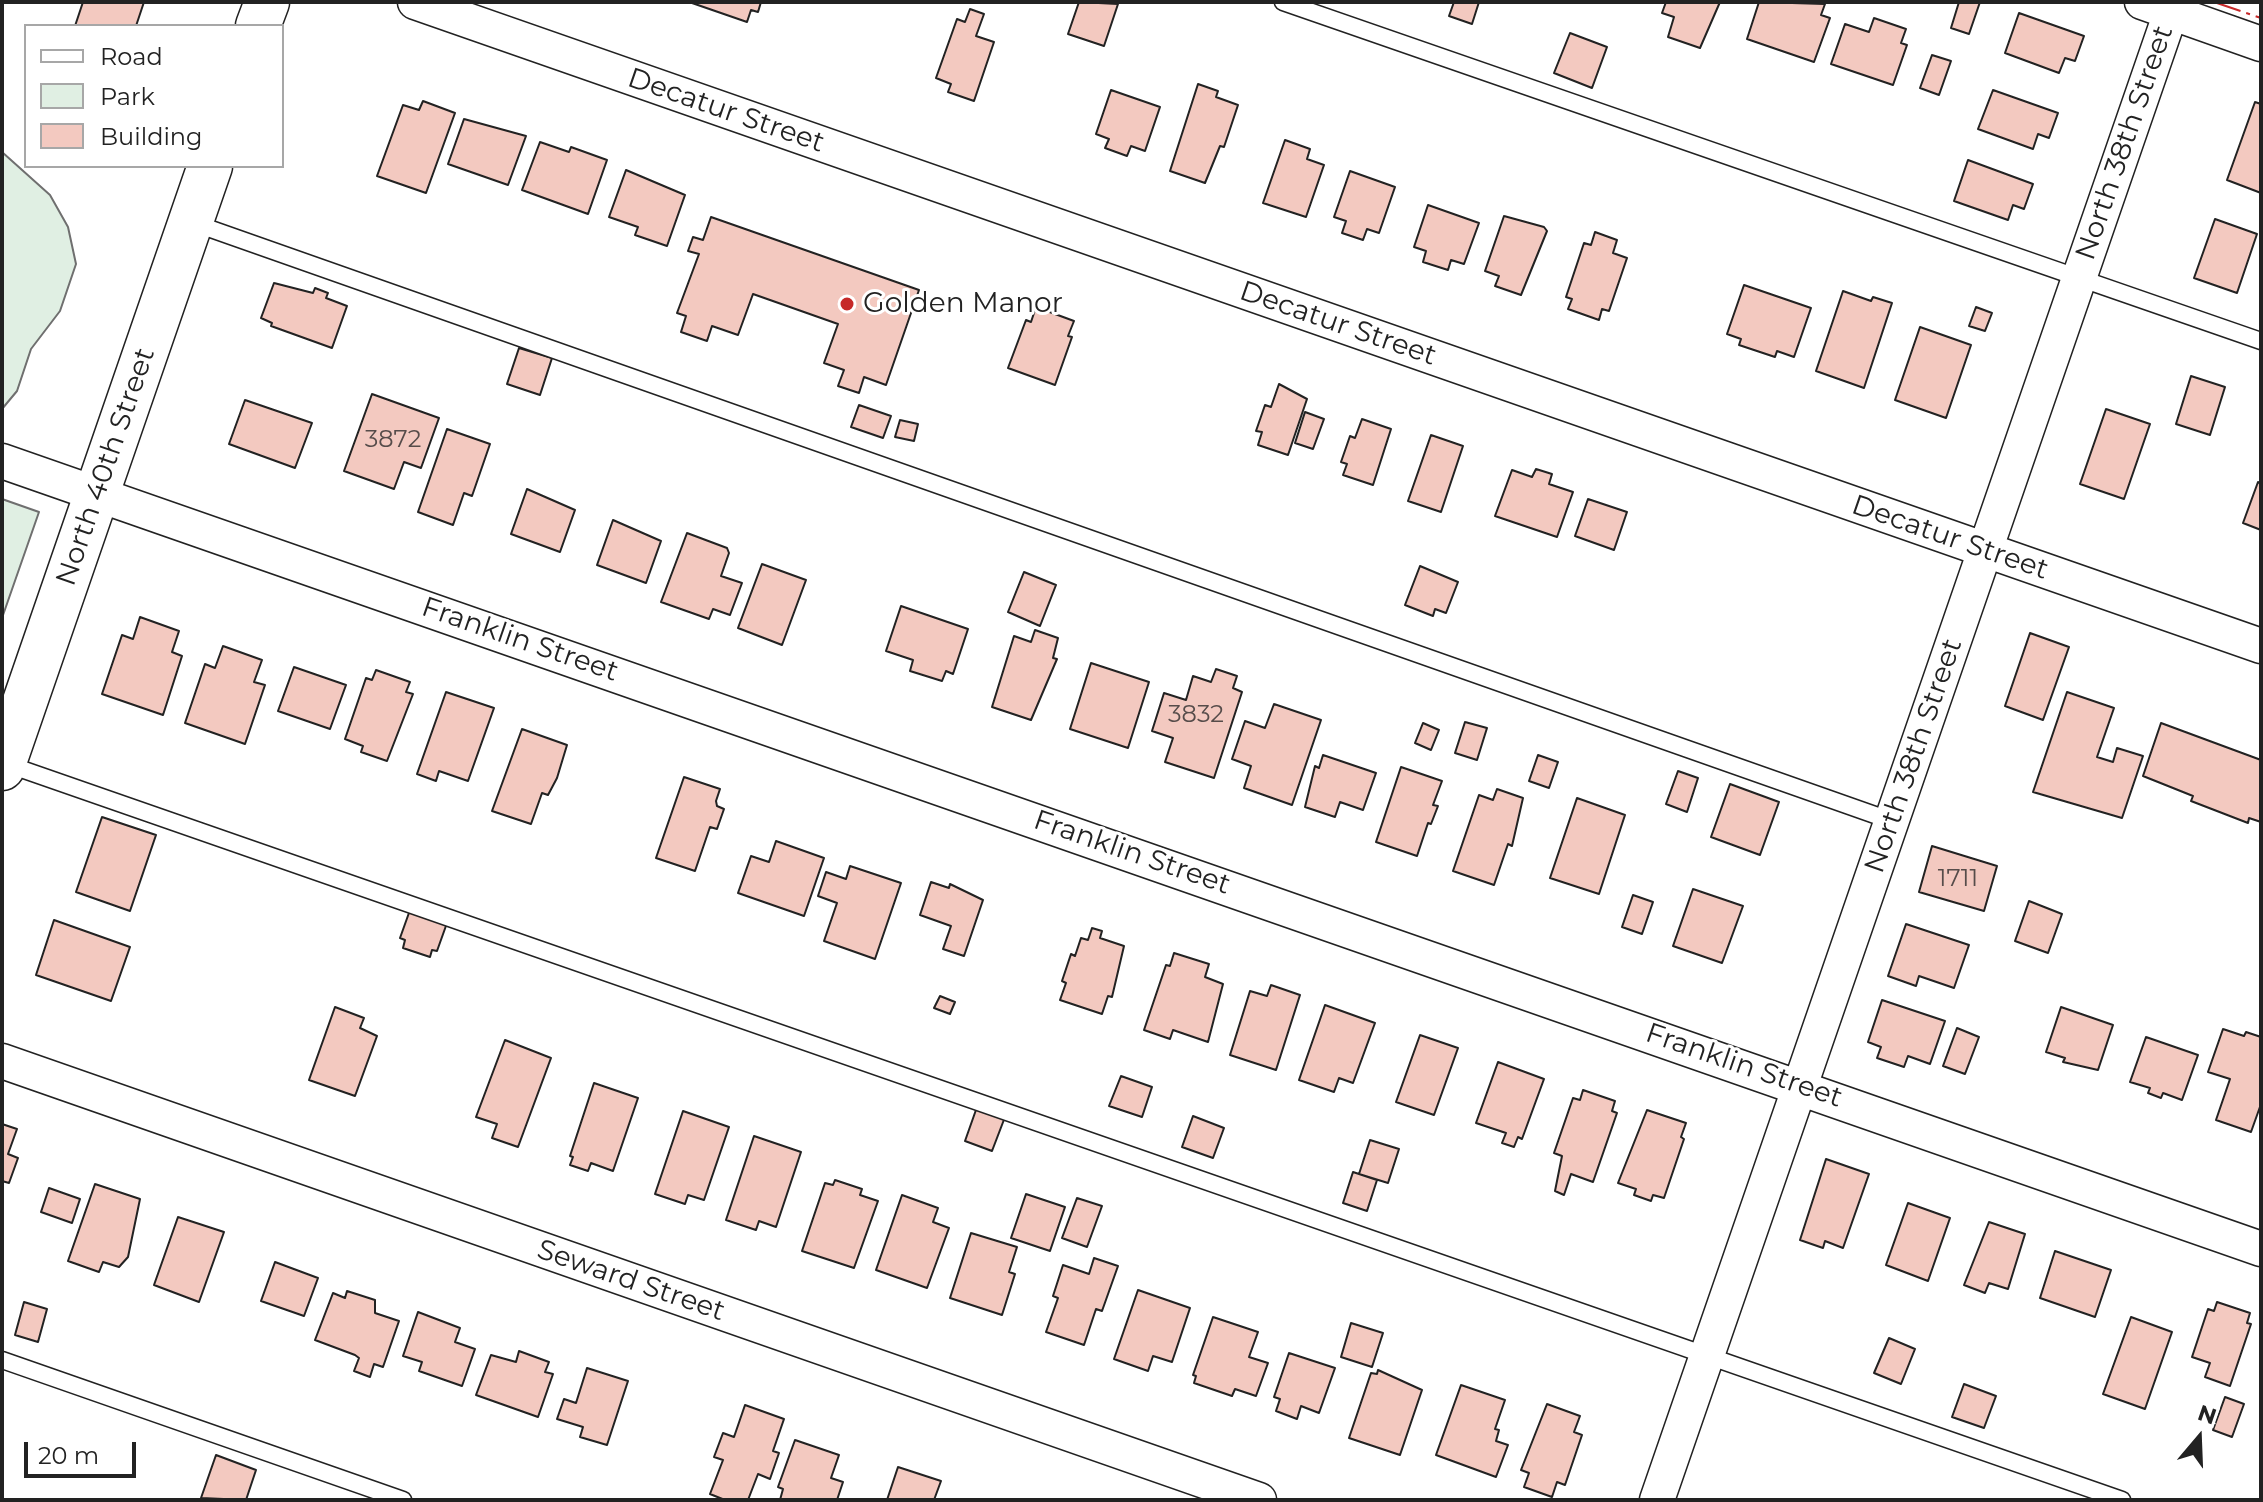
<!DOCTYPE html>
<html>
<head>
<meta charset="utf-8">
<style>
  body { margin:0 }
  #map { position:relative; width:2263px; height:1502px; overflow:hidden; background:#fff; font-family:Montserrat,sans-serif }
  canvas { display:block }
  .frame { position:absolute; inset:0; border:4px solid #222; pointer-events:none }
  .legend { position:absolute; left:24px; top:24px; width:260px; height:144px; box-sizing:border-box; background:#fff; border:2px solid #a7a7a7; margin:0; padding:10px 14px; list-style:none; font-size:24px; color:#222 }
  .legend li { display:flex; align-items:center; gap:16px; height:40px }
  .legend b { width:40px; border:2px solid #a7a7a7 }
  .north { position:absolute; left:2159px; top:1398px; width:80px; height:80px; -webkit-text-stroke:6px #fff; paint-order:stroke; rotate:19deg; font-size:22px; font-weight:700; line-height:32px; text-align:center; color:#222 }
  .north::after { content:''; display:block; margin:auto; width:28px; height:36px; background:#222; clip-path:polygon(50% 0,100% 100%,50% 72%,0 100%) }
  .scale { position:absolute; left:24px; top:1442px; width:112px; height:36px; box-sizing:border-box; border:4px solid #222; border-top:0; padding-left:10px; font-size:24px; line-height:28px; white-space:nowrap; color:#222; -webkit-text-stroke:6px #fff; paint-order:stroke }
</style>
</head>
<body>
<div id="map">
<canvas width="2263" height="1502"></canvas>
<div class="frame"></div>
<ul class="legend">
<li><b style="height:10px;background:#fff"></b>Road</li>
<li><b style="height:22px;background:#e0efe3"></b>Park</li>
<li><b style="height:22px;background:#f3c9c0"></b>Building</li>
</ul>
<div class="north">N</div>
<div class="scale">20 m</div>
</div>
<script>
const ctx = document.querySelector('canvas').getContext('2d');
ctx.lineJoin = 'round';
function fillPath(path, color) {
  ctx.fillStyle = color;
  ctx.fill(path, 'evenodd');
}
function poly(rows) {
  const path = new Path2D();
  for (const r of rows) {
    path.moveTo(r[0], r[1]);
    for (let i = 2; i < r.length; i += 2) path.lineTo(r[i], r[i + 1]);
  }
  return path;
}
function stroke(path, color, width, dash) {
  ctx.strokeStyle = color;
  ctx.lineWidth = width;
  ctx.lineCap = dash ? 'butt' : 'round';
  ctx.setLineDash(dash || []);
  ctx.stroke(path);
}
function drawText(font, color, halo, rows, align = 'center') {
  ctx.font = font + ' Montserrat,sans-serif';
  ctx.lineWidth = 6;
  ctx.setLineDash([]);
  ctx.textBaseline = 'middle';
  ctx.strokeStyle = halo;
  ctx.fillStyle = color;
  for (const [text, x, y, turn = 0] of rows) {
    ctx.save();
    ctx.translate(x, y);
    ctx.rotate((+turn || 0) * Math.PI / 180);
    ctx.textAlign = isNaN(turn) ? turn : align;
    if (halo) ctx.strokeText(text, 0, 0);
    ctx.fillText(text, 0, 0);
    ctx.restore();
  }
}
const green = poly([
  [2,152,50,195,68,227,76,264,60,311,31,349,17,391,2,409,2,152],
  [2,499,39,512,2,618,2,499]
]);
const building = poly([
  [83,2,144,2,136,26,75,26,83,2],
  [761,2,758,12,751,10,747,22,692,3,761,2],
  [1079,2,1118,4,1104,46,1068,34,1079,2],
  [1454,2,1479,2,1472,24,1449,16,1454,2],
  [1666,2,1720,2,1700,48,1668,37,1674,17,1662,13,1666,2],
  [1759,2,1825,4,1821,15,1830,18,1814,62,1747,39,1759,2],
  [1959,2,1980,2,1969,34,1951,28,1959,2],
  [970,9,984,14,976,36,994,42,974,101,948,92,951,84,936,78,957,19,965,22,970,9],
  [2019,13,2084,36,2075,61,2065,58,2059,73,2005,53,2019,13],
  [1874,18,1906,29,1901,43,1907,45,1893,85,1831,64,1845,24,1869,32,1874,18],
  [1570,33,1607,47,1592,88,1554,73,1570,33],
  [1932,55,1951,61,1939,95,1920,88,1932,55],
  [1198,84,1218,91,1216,97,1238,105,1224,147,1220,146,1205,183,1170,171,1198,84],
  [1111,90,1160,107,1145,151,1131,146,1127,156,1105,148,1109,139,1096,134,1111,90],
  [1993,90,2058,113,2049,138,2038,134,2033,149,1978,129,1993,90],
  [423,101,455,113,426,193,377,176,403,105,419,110,423,101],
  [2255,102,2261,104,2261,193,2227,180,2255,102],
  [464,119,526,136,508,185,448,164,464,119],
  [1285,140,1310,149,1307,159,1324,165,1306,217,1263,203,1285,140],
  [540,142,569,152,571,147,607,160,588,214,522,190,540,142],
  [1968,160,2033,184,2024,209,2013,205,2008,220,1954,201,1968,160],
  [626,170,685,195,667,246,635,235,638,227,609,217,626,170],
  [1350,171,1395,187,1379,233,1367,229,1363,240,1342,233,1346,221,1334,217,1350,171],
  [1428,205,1479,223,1464,264,1451,260,1448,270,1423,262,1426,251,1414,247,1428,205],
  [1504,216,1544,227,1547,231,1521,295,1495,286,1499,276,1485,271,1504,216],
  [711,217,919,290,886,385,864,377,859,393,838,386,844,370,824,363,838,324,753,294,738,335,712,326,707,341,681,332,686,316,677,313,699,254,688,251,693,237,703,240,711,217],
  [2215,219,2257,234,2237,293,2194,278,2215,219],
  [1595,232,1617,240,1613,253,1627,258,1609,311,1602,309,1599,320,1568,309,1572,299,1566,297,1584,243,1591,245,1595,232],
  [274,283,313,293,315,288,328,293,326,298,347,306,332,348,271,326,272,323,261,318,274,283],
  [1744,285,1811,308,1794,357,1777,351,1775,357,1739,345,1741,339,1727,334,1744,285],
  [1843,291,1871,301,1873,297,1892,303,1864,388,1816,371,1843,291],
  [1036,307,1074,321,1068,336,1072,337,1055,385,1008,368,1026,320,1031,322,1036,307],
  [1976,307,1992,313,1985,331,1969,326,1976,307],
  [1920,327,1971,345,1946,418,1895,400,1920,327],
  [519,348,552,358,540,395,507,384,519,348],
  [2191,376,2225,387,2210,435,2176,424,2191,376],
  [1279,384,1307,399,1288,455,1258,445,1262,432,1256,431,1265,405,1271,407,1279,384],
  [372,394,439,418,421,468,404,462,394,489,344,471,372,394],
  [245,400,312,423,295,468,229,444,245,400],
  [859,405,891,416,883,438,851,427,859,405],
  [2106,409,2150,424,2124,499,2080,484,2106,409],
  [1305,412,1324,419,1313,449,1295,443,1305,412],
  [1362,419,1391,429,1373,485,1343,475,1347,464,1341,462,1350,436,1355,438,1362,419],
  [900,420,918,424,914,441,895,437,900,420],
  [447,429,490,444,472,496,464,493,453,525,418,512,447,429],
  [1431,435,1463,446,1441,512,1408,501,1431,435],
  [1536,469,1552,474,1549,484,1573,492,1557,537,1495,516,1512,470,1532,477,1536,469],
  [2258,482,2261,483,2261,530,2243,523,2258,482],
  [527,489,575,510,560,552,511,534,527,489],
  [1588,499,1627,512,1614,550,1575,536,1588,499],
  [613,520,661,541,646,583,597,565,613,520],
  [687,533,727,548,729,553,721,576,742,583,730,615,713,609,709,619,661,602,687,533],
  [762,564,806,580,782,645,738,628,762,564],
  [1420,566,1458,582,1446,613,1435,609,1433,616,1405,605,1420,566],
  [1024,572,1056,585,1040,626,1008,612,1024,572],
  [901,606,968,629,953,674,946,671,942,681,910,671,913,660,886,651,901,606],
  [140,617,179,631,172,652,182,656,163,715,102,694,122,635,133,639,140,617],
  [1035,630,1058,638,1053,658,1057,659,1031,720,992,707,1014,636,1031,642,1035,630],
  [2030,633,2069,647,2043,720,2005,706,2030,633],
  [223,646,262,660,254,682,265,685,245,744,185,723,205,664,215,668,223,646],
  [1091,663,1149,682,1128,748,1070,729,1091,663],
  [294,667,346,685,330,729,278,711,294,667],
  [1216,669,1237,676,1233,688,1242,692,1214,778,1165,762,1173,738,1152,731,1164,693,1186,700,1193,676,1211,682,1216,669],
  [376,670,410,682,406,692,413,694,387,761,361,752,363,746,345,739,366,678,372,680,376,670],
  [446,692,494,708,468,781,439,771,436,781,417,774,446,692],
  [2067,692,2114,708,2097,757,2113,762,2117,748,2143,756,2122,818,2033,792,2067,692],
  [1274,704,1321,720,1292,805,1244,788,1251,766,1232,759,1245,721,1265,728,1274,704],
  [1465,722,1487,728,1477,760,1455,753,1465,722],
  [1423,723,1439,730,1431,750,1415,743,1423,723],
  [2161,723,2261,760,2261,822,2249,818,2248,823,2191,801,2193,796,2143,776,2161,723],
  [522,729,567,745,557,778,548,795,542,793,531,824,492,811,522,729],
  [1323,755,1376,773,1363,810,1340,802,1335,817,1305,807,1315,766,1319,768,1323,755],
  [1538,755,1558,762,1549,788,1529,781,1538,755],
  [1401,767,1442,781,1433,805,1438,806,1431,824,1428,823,1417,856,1376,842,1401,767],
  [1678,771,1698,778,1687,812,1666,804,1678,771],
  [684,777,720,789,716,801,717,806,724,809,717,829,710,827,695,871,656,858,684,777],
  [1730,784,1779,802,1760,855,1711,837,1730,784],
  [1497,789,1523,798,1512,846,1508,844,1494,885,1453,871,1479,795,1493,800,1497,789],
  [1577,798,1625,815,1599,894,1550,878,1577,798],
  [102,817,156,835,130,911,76,892,102,817],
  [776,841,824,858,804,916,738,893,751,856,769,862,776,841],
  [1932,846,1997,866,1984,911,1919,892,1932,846],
  [850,866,901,883,875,959,824,941,837,903,818,896,826,872,846,879,850,866],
  [931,882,949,888,950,884,983,900,964,956,943,949,951,926,920,915,931,882],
  [1693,889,1743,906,1722,963,1673,946,1693,889],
  [1633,895,1653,902,1642,934,1622,927,1633,895],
  [2029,901,2062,914,2048,953,2015,941,2029,901],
  [410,910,447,923,437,951,432,950,430,957,403,948,405,940,400,938,410,910],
  [54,920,130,947,111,1001,36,975,54,920],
  [1906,924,1969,945,1954,988,1919,976,1916,986,1888,976,1906,924],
  [1092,928,1102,931,1100,938,1124,946,1112,997,1108,996,1102,1014,1060,1000,1066,983,1062,981,1071,954,1075,956,1081,938,1088,940,1092,928],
  [1174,953,1209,964,1205,977,1223,984,1208,1042,1173,1030,1170,1039,1144,1030,1166,965,1170,966,1174,953],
  [1271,985,1300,995,1276,1070,1230,1055,1250,991,1267,996,1271,985],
  [940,996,955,1002,950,1014,934,1008,940,996],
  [1882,1000,1945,1021,1930,1064,1908,1056,1904,1067,1877,1058,1881,1047,1868,1042,1882,1000],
  [1325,1005,1375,1023,1353,1083,1339,1078,1334,1092,1299,1080,1325,1005],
  [335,1007,364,1018,360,1028,377,1036,355,1096,309,1080,335,1007],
  [2061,1007,2113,1025,2098,1070,2063,1062,2065,1058,2046,1052,2061,1007],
  [1957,1028,1979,1037,1965,1074,1943,1066,1957,1028],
  [2223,1029,2244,1036,2246,1032,2261,1037,2261,1104,2251,1132,2216,1120,2230,1079,2208,1072,2223,1029],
  [1420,1035,1458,1048,1434,1115,1396,1102,1420,1035],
  [2146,1037,2198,1055,2182,1100,2163,1093,2161,1098,2148,1093,2150,1088,2130,1082,2146,1037],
  [505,1040,551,1058,518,1147,492,1138,497,1124,476,1117,505,1040],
  [1498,1062,1544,1079,1522,1139,1518,1137,1514,1147,1502,1143,1506,1133,1476,1123,1498,1062],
  [1121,1076,1152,1087,1142,1117,1109,1106,1121,1076],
  [594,1083,638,1098,613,1171,591,1163,588,1171,570,1165,573,1157,570,1156,594,1083],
  [1583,1090,1615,1101,1612,1111,1617,1113,1593,1182,1571,1174,1564,1195,1555,1191,1562,1156,1554,1153,1573,1098,1580,1100,1583,1090],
  [977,1107,1005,1117,992,1151,965,1141,977,1107],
  [1647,1110,1686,1123,1681,1137,1684,1139,1664,1198,1653,1195,1651,1201,1634,1195,1636,1189,1618,1183,1647,1110],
  [683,1111,729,1127,704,1200,688,1195,685,1204,655,1194,683,1111],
  [1193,1116,1224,1128,1213,1158,1182,1147,1193,1116],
  [2,1124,17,1129,8,1154,18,1158,9,1183,2,1181,2,1124],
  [754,1136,801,1152,776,1227,759,1221,756,1230,726,1220,754,1136],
  [1370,1140,1399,1149,1388,1183,1359,1174,1370,1140],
  [1826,1159,1869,1174,1843,1248,1825,1241,1823,1248,1800,1240,1826,1159],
  [1353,1172,1377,1180,1367,1211,1343,1203,1353,1172],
  [835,1180,862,1189,860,1195,878,1201,854,1268,802,1251,825,1183,833,1185,835,1180],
  [95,1184,140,1199,128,1257,119,1267,103,1262,99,1272,68,1261,95,1184],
  [49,1188,80,1199,72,1223,41,1212,49,1188],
  [1026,1194,1065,1207,1050,1251,1011,1238,1026,1194],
  [902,1195,938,1208,933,1222,949,1228,927,1288,876,1270,902,1195],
  [1077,1198,1102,1206,1087,1247,1062,1238,1077,1198],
  [1908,1203,1950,1218,1928,1281,1886,1265,1908,1203],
  [178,1217,224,1232,199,1302,154,1285,178,1217],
  [1989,1222,2025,1234,2008,1289,1989,1283,1985,1293,1964,1285,1989,1222],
  [971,1233,1017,1247,1009,1272,1015,1274,1002,1315,950,1298,971,1233],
  [2055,1251,2111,1270,2095,1317,2040,1298,2055,1251],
  [1094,1258,1118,1266,1102,1311,1096,1309,1084,1345,1046,1332,1058,1298,1053,1296,1063,1265,1089,1274,1094,1258],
  [275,1262,318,1278,304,1316,261,1301,275,1262],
  [1138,1290,1190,1308,1172,1362,1153,1356,1148,1371,1114,1359,1138,1290],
  [347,1291,375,1300,375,1313,399,1321,383,1367,374,1364,370,1377,354,1371,359,1358,355,1355,315,1340,333,1293,345,1298,347,1291],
  [24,1302,47,1309,38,1342,15,1335,24,1302],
  [2217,1302,2250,1313,2247,1323,2251,1324,2230,1386,2205,1377,2210,1363,2192,1357,2208,1309,2214,1311,2217,1302],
  [418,1312,460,1328,455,1342,475,1349,462,1386,419,1371,422,1362,403,1356,418,1312],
  [1213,1317,1258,1332,1249,1357,1268,1363,1256,1396,1235,1389,1232,1396,1194,1383,1196,1376,1193,1375,1213,1317],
  [2131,1317,2172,1332,2145,1409,2103,1394,2131,1317],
  [1351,1323,1383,1333,1372,1367,1341,1357,1351,1323],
  [1889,1338,1915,1349,1901,1384,1874,1373,1889,1338],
  [519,1351,549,1362,545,1372,553,1374,538,1417,476,1395,491,1355,516,1362,519,1351],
  [1289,1353,1335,1368,1319,1413,1301,1406,1297,1419,1276,1411,1280,1399,1274,1397,1289,1353],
  [587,1368,628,1381,607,1445,580,1437,583,1427,557,1419,564,1399,576,1403,587,1368],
  [1378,1370,1422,1390,1400,1455,1349,1438,1371,1373,1377,1374,1378,1370],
  [1964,1384,1996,1396,1984,1428,1952,1417,1964,1384],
  [1461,1385,1505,1400,1495,1429,1499,1430,1496,1441,1508,1445,1496,1477,1436,1455,1461,1385],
  [2225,1397,2244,1404,2232,1437,2213,1430,2225,1397],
  [1547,1404,1580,1416,1574,1432,1582,1435,1565,1485,1557,1482,1552,1497,1524,1487,1529,1473,1521,1470,1547,1404],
  [745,1405,784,1419,773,1451,779,1453,770,1479,758,1474,748,1500,725,1500,710,1494,723,1460,714,1457,723,1433,734,1437,745,1405],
  [795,1440,839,1455,831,1478,843,1482,837,1500,780,1500,783,1489,778,1487,795,1440],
  [216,1455,256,1470,246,1500,201,1498,216,1455],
  [898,1467,941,1481,934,1500,887,1500,898,1467]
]);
const lane = poly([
  [1283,2,2261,341],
  [191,222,1892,821],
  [4,763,2122,1500],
  [2,1360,403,1500]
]);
const street = poly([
  [415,2,2261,646],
  [2142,2,2261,44],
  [2,461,2261,1249],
  [2,1061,1259,1500],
  [1657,1500,2171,12]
]);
const secondary = poly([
  [258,26,267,2],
  [2,768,210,166]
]);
const power = poly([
  [2214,2,2261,18]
]);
const markers = [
  [847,304,8,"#c62828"]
];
const numberNames = [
  ["3872",393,440],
  ["3832",1196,715],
  ["1711",1958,879]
];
const streetNames = [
  ["Decatur Street",726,111,19],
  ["North 38th Street",2125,143,-71],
  ["Decatur Street",1338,324,19],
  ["North 40th Street",106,467,-71],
  ["Decatur Street",1950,538,19],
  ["Franklin Street",520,640,19],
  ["North 38th Street",1914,756,-71],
  ["Franklin Street",1132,853,19],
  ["Franklin Street",1744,1066,19],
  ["Seward Street",631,1281,19]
];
const poiNames = [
  ["Golden Manor",863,304]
];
fillPath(green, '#e0efe3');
stroke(green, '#6f6f6f', 2);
fillPath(building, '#f3c9c0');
stroke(building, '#222', 2);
stroke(lane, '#222', 19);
stroke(street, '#222', 37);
stroke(secondary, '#222', 47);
stroke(lane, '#fff', 16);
stroke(street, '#fff', 34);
stroke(secondary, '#fff', 44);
stroke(power, '#c62828', 2, [28, 6, 4, 6]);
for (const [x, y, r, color] of markers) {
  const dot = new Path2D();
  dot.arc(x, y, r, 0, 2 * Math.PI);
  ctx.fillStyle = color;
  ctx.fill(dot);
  stroke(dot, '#fff', 3);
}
drawText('24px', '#564c4a', null, numberNames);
drawText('28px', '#222', '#fff', streetNames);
drawText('28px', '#222', '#fff', poiNames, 'left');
</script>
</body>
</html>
